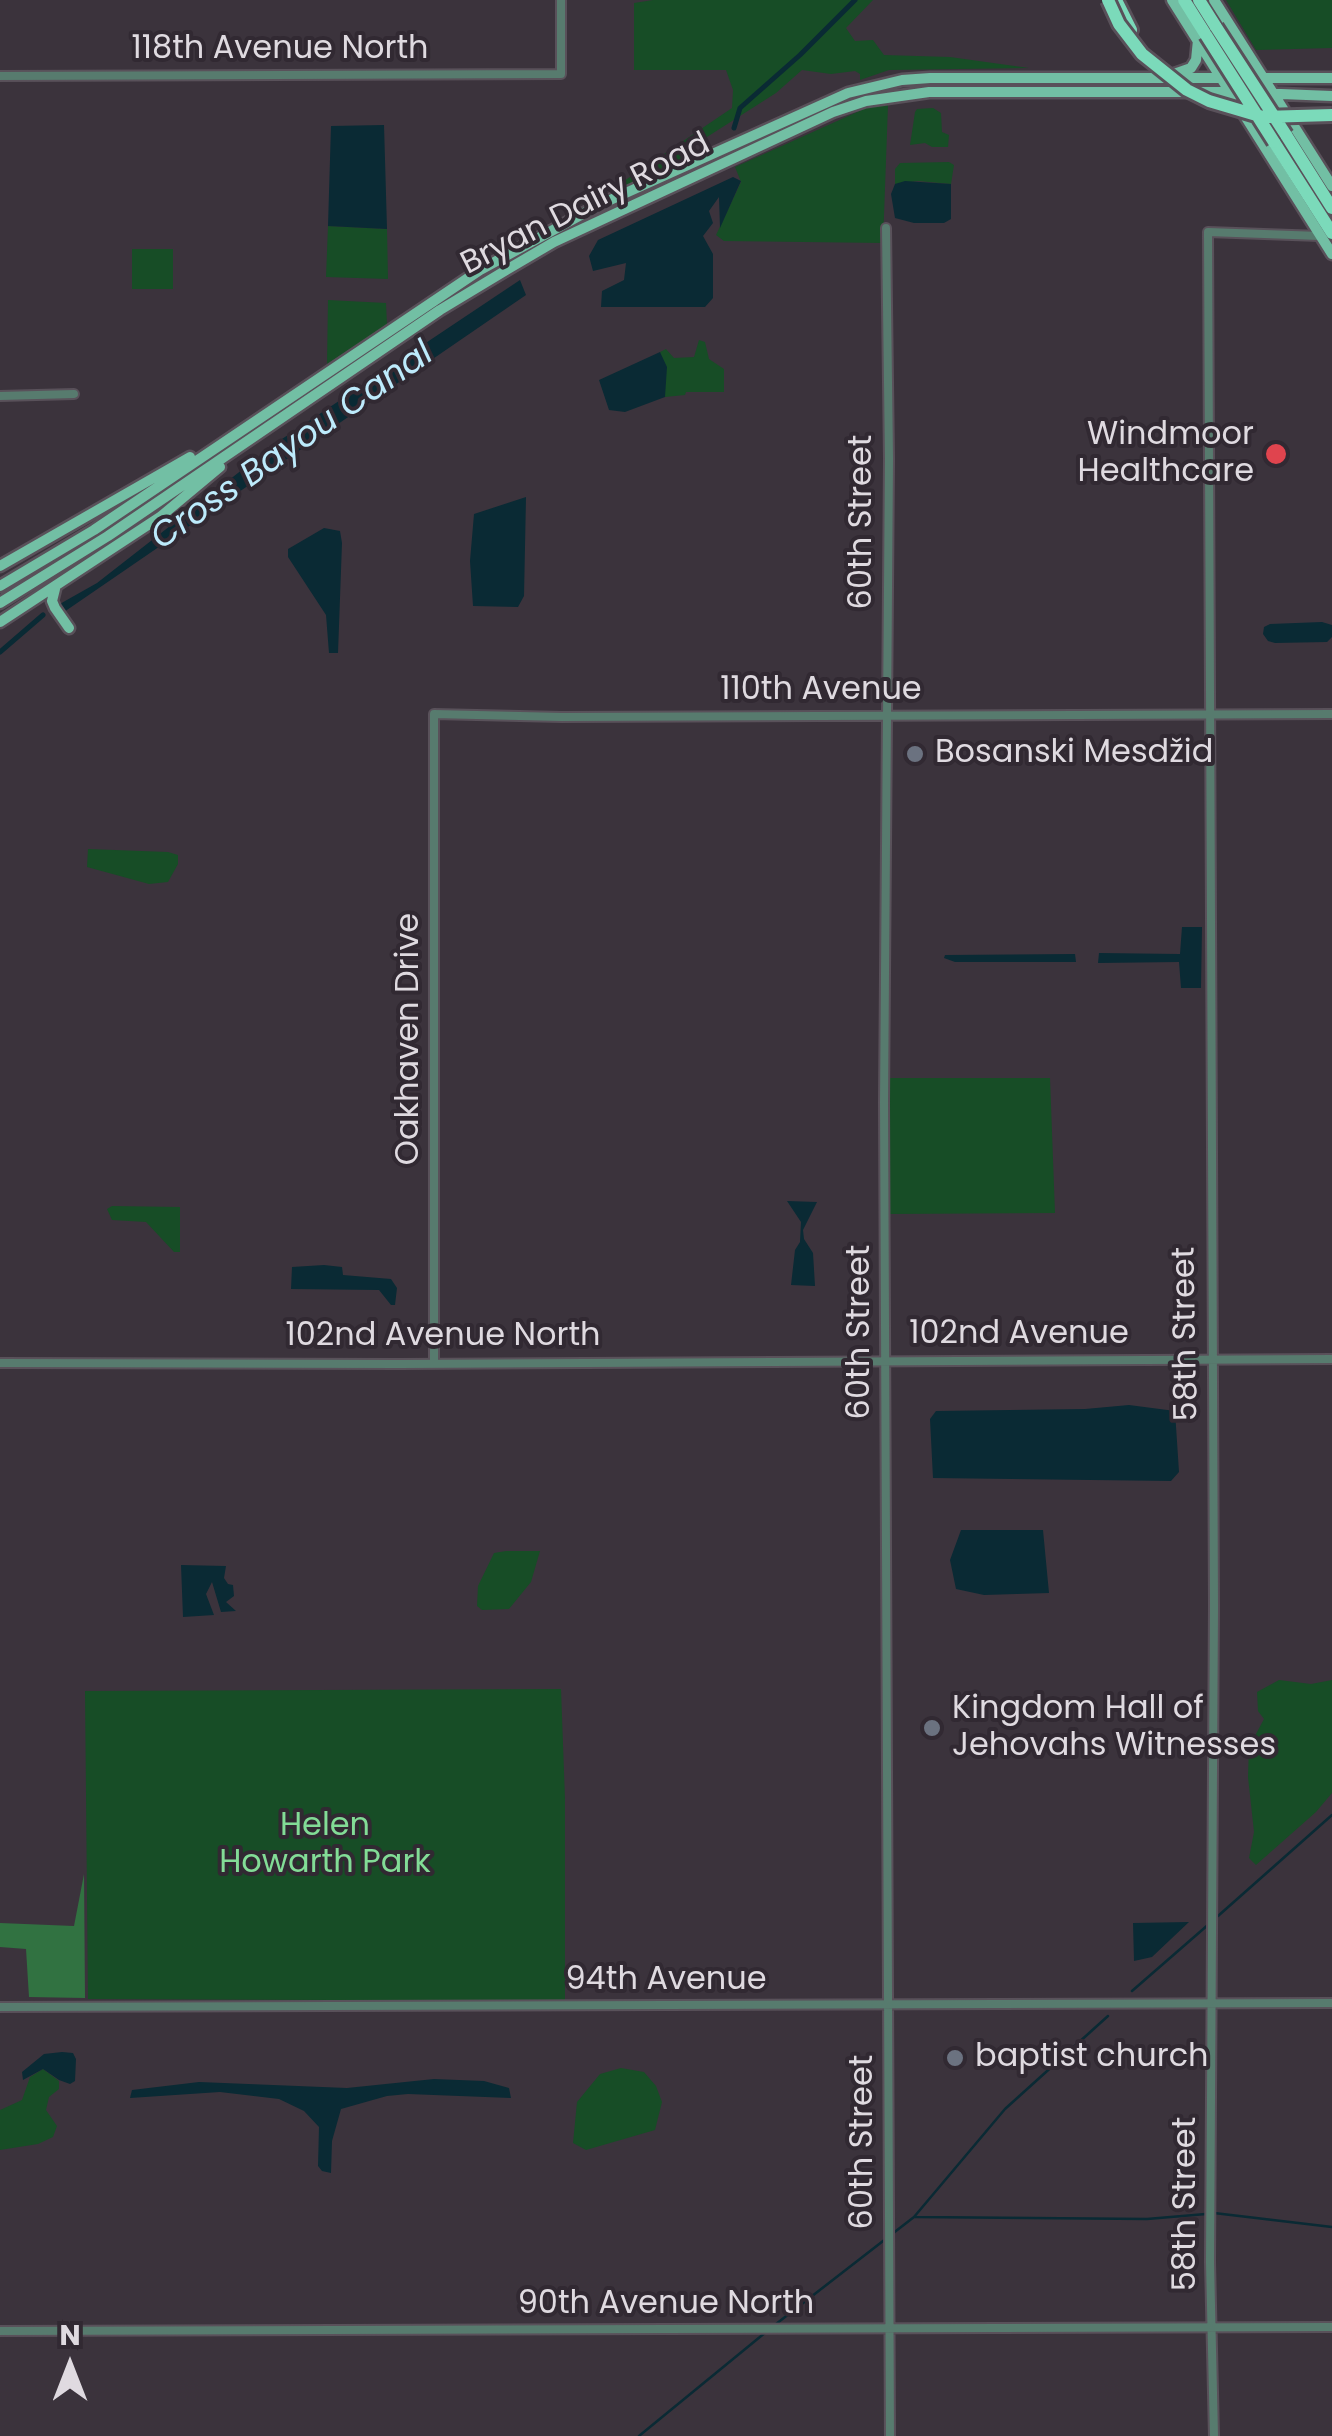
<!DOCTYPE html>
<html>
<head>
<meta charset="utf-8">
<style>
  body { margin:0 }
  #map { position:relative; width:1332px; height:2436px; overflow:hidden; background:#3b333c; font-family:Poppins,sans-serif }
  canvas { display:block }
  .north { position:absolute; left:20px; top:2316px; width:100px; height:100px; -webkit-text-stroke:8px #312932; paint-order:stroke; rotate:0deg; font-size:28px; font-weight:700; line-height:40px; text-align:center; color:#dfdae0 }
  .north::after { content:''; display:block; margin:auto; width:35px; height:45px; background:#dfdae0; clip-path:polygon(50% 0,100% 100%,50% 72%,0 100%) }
</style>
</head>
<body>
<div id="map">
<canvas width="1332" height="2436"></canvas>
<div class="north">N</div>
</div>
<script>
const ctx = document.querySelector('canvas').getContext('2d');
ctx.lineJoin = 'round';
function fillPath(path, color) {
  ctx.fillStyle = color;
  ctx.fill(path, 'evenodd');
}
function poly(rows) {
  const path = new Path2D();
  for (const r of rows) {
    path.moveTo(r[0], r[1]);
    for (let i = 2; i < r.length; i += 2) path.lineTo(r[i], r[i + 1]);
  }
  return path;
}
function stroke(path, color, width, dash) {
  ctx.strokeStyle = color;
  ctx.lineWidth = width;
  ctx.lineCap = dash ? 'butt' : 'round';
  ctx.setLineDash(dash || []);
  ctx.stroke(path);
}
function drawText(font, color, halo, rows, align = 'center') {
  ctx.font = font + ' Poppins,sans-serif';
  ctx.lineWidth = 8;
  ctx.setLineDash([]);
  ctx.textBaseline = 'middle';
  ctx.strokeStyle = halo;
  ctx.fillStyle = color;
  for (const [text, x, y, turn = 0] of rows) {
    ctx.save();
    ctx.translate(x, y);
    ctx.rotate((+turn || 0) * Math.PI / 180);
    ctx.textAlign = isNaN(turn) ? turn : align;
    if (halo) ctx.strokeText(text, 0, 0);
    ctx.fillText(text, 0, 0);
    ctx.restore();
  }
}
const green = poly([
  [653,0,873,0,846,28,855,41,873,40,884,55,950,57,1029,68,889,70,860,80,860,74,855,71,831,74,802,70,776,93,685,151,685,158,625,187,624,181,732,108,733,90,726,70,634,70,634,3],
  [1226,0,1332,0,1332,48,1256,50],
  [888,105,883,243,724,241,716,235,741,182,735,167,866,108],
  [933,108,941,113,942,132,949,135,948,147,932,147,925,143,910,145,915,112,917,109],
  [949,162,954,165,951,184,918,181,895,184,895,169,900,163],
  [328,226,387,229,388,279,326,277],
  [132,249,173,249,173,289,132,289],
  [328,300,386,303,387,325,327,364],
  [699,340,705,342,709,359,724,369,724,392,686,392,685,395,665,397,665,374,660,352,666,349,674,358,694,357],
  [88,849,168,852,178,855,178,864,168,882,149,884,87,867],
  [887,1078,1050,1078,1055,1213,888,1214],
  [112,1206,180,1207,180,1252,174,1252,146,1222,112,1220,107,1209],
  [506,1551,540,1551,531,1582,509,1609,482,1610,477,1606,478,1586,494,1553],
  [1279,1680,1311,1684,1332,1680,1332,1793,1316,1812,1256,1865,1249,1858,1254,1832,1248,1777,1249,1747,1264,1719,1258,1711,1257,1692],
  [561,1689,565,1799,565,2001,88,1999,85,1691],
  [621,2068,644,2072,656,2086,662,2102,655,2130,586,2150,573,2143,577,2102,600,2074],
  [43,2069,59,2081,59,2089,49,2097,46,2110,57,2126,53,2137,38,2144,0,2150,0,2110,22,2100,30,2077]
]);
const forest = poly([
  [84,1874,85,1998,29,1997,26,1949,0,1947,0,1923,74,1926]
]);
const water = poly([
  [384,125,387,229,328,226,331,126],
  [733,177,741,181,720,228,719,197,709,211,713,223,703,236,713,254,713,298,705,307,601,307,602,291,624,280,626,263,593,271,589,256,598,240],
  [905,181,951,184,951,219,944,223,914,223,895,218,891,194,895,184],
  [520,280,526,295,64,612,58,605,97,583,279,441],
  [660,352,667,367,665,397,625,412,609,410,599,380],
  [526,497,524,596,518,607,473,606,470,561,474,514],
  [324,528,340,531,342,543,338,653,329,653,326,615,288,557,288,549],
  [1322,622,1332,625,1332,637,1327,642,1275,643,1268,641,1263,634,1264,627,1270,624],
  [1182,927,1202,927,1201,988,1181,988,1179,962,1098,963,1099,953,1180,954],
  [1075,954,1076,962,955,962,944,958,945,955],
  [787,1201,817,1202,803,1230,804,1239,813,1253,815,1286,791,1285,795,1250,800,1242,801,1222],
  [324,1265,342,1267,343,1275,391,1279,397,1288,395,1305,391,1305,379,1290,291,1289,292,1267],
  [1129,1405,1175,1411,1179,1472,1171,1481,933,1478,930,1419,936,1411,1085,1409],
  [961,1530,1043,1530,1049,1593,984,1595,956,1589,950,1560],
  [181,1565,226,1566,224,1578,228,1584,233,1585,234,1596,226,1602,236,1611,221,1612,212,1582,206,1594,214,1615,183,1617],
  [1189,1922,1152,1957,1134,1961,1133,1923],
  [62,2052,73,2053,76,2059,75,2081,70,2084,59,2080,43,2069,23,2080,22,2072,44,2054],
  [434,2079,484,2081,509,2088,511,2098,408,2094,387,2096,341,2109,332,2141,331,2173,322,2171,318,2166,319,2127,304,2111,279,2099,220,2092,130,2098,132,2090,199,2082,347,2088]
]);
const stream = poly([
  [1218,1916,1332,1815],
  [1132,1991,1209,1924],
  [1214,2213,1332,2227],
  [915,2217,1147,2219,1206,2214],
  [776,2324,914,2217,1005,2109,1108,2016],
  [639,2436,766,2332]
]);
const canal = poly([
  [734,128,740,108,800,55,855,0],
  [0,652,43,615]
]);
const tertiary = poly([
  [0,76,561,74,561,0],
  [886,228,889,459,884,1102,890,2436],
  [0,396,74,394],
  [0,1363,399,1364,1332,1359],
  [434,1364,434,714,562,717,1332,714],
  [0,2007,1332,2003],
  [0,2331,1332,2327],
  [1214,2436,1210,2262,1214,1605,1208,232,1320,236]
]);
const primary = poly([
  [1172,0,1332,254],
  [1214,0,1332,186],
  [1174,74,1191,68,1196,60,1198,40],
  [0,566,190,457],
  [0,586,94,530,480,270,599,205,848,93,902,80,930,78,1332,78],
  [55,589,52,601,55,608,69,628],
  [0,603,108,536,440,310,508,269,554,242,833,112,866,101,929,92,1230,92,1332,96],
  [0,622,160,517,220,467]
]);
const motorway = poly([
  [1116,0,1131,30],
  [1184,0,1206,35],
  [1199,0,1216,27],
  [1286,135,1332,208],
  [1274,142,1332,233]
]);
const motorwayBridge = poly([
  [1108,0,1119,24,1142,54,1187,90,1209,101,1263,117,1332,115],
  [1216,27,1286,135],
  [1206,35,1274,142]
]);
const markers = [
  [1276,454,12,"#e0444e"],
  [915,754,10,"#6b7280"],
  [932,1728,10,"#6b7280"],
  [955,2058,10,"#6b7280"]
];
const streetNames = [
  ["118th Avenue North",280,50],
  ["Bryan Dairy Road",586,205,-27],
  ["60th Street",863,522,-90],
  ["110th Avenue",821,691],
  ["Oakhaven Drive",410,1039,-90],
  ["60th Street",861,1332,-90],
  ["58th Street",1187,1334,-91],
  ["102nd Avenue",1019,1335],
  ["102nd Avenue North",443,1337],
  ["94th Avenue",666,1981],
  ["60th Street",864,2142,-90],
  ["58th Street",1187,2204,-90],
  ["90th Avenue North",666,2305]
];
const poiNames = [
  ["Windmoor",1254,436,"right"],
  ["Healthcare",1254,473,"right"],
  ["Bosanski Mesdžid",935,754],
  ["Kingdom Hall of",952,1710],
  ["Jehovahs Witnesses",952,1747],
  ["baptist church",975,2058]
];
const parkNames = [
  ["Helen",325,1827],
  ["Howarth Park",325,1864]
];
const waterNames = [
  ["Cross Bayou Canal",293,447,-35]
];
fillPath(green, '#174d26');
fillPath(forest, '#317241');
fillPath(water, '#0a2a34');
stroke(stream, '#0a2a34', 2.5);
stroke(canal, '#0a2a34', 5);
stroke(tertiary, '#59515a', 12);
stroke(primary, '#59515a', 15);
stroke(motorway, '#59515a', 18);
stroke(tertiary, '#577b6e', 8);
stroke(primary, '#72bfa4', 10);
stroke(motorway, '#7bdaba', 12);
stroke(motorwayBridge, '#59515a', 18, []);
stroke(motorwayBridge, '#7bdaba', 12);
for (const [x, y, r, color] of markers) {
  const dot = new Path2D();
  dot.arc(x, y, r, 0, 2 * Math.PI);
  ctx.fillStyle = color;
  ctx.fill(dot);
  stroke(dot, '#312932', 4);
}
drawText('32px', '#dfdae0', '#312932', streetNames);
drawText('32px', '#dfdae0', '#312932', poiNames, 'left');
drawText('32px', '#82dc96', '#312932', parkNames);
drawText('italic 35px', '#bdebfc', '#312932', waterNames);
</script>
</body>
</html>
